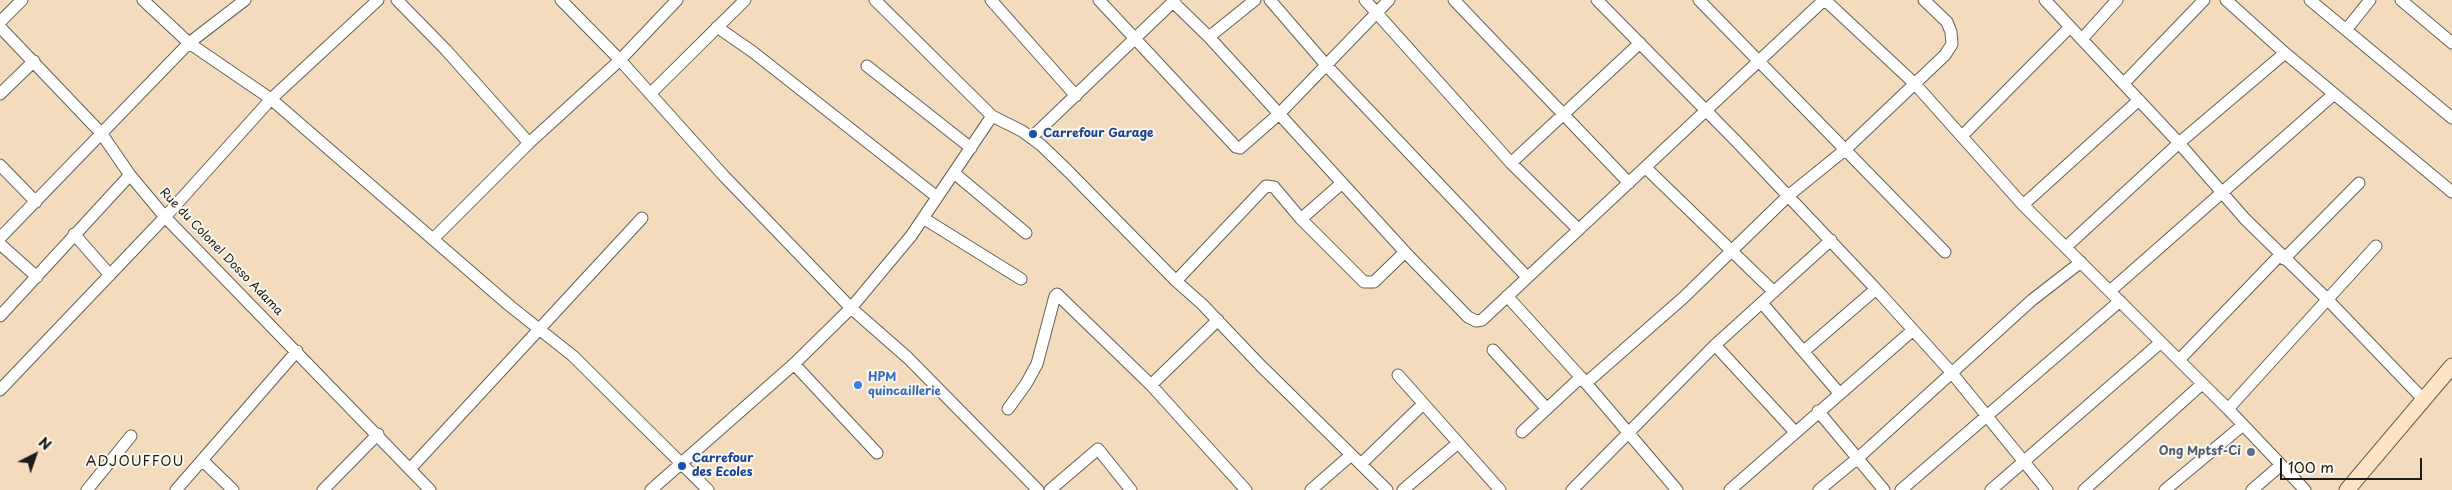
<!DOCTYPE html>
<html>
<head>
<meta charset="utf-8">
<style>
  body { margin:0 }
  #map { position:relative; width:2452px; height:490px; overflow:hidden; background:#f3dcbe; font-family:"Playpen Sans",sans-serif }
  canvas { display:block }
  .north { position:absolute; left:10px; top:430px; width:50px; height:50px; -webkit-text-stroke:4px #fbf7ec; paint-order:stroke; rotate:41deg; font-size:14px; font-weight:700; line-height:20px; text-align:center; color:#1c1c1c }
  .north::after { content:''; display:block; margin:auto; width:18px; height:22px; background:#1c1c1c; clip-path:polygon(50% 0,100% 100%,50% 72%,0 100%) }
  .scale { position:absolute; left:2280px; top:458px; width:142px; height:22px; box-sizing:border-box; border:2px solid #1c1c1c; border-top:0; padding-left:6px; font-size:15px; line-height:18px; white-space:nowrap; color:#1c1c1c; -webkit-text-stroke:4px #fbf7ec; paint-order:stroke }
</style>
</head>
<body>
<div id="map">
<canvas width="2452" height="490"></canvas>
<div class="north">N</div>
<div class="scale">100 m</div>
</div>
<script>
const ctx = document.querySelector('canvas').getContext('2d');
ctx.lineJoin = 'round';
function poly(rows) {
  const path = new Path2D();
  for (const r of rows) {
    path.moveTo(r[0], r[1]);
    for (let i = 2; i < r.length; i += 2) path.lineTo(r[i], r[i + 1]);
  }
  return path;
}
function stroke(path, color, width, dash) {
  ctx.strokeStyle = color;
  ctx.lineWidth = width;
  ctx.lineCap = dash ? 'butt' : 'round';
  ctx.setLineDash(dash || []);
  ctx.stroke(path);
}
function drawText(font, color, halo, rows, align = 'center') {
  ctx.font = font + ' "Playpen Sans",sans-serif';
  ctx.lineWidth = 4;
  ctx.setLineDash([]);
  ctx.textBaseline = 'middle';
  ctx.strokeStyle = halo;
  ctx.fillStyle = color;
  for (const [text, x, y, turn = 0] of rows) {
    ctx.save();
    ctx.translate(x, y);
    ctx.rotate((+turn || 0) * Math.PI / 180);
    ctx.textAlign = isNaN(turn) ? turn : align;
    if (halo) ctx.strokeText(text, 0, 0);
    ctx.fillText(text, 0, 0);
    ctx.restore();
  }
}
const street = poly([
  [143,0,189,43,271,99,510,306,573,356,708,490],
  [397,0,446,50,529,143],
  [561,0,620,60,723,175,851,308,908,358,1038,490],
  [875,0,992,116,1022,131,1041,145,1067,170,1176,281,1202,304,1260,365,1387,490],
  [991,0,1076,96],
  [1099,0,1236,147,1240,148,1279,114,1389,0],
  [1270,0,1326,65,1527,277],
  [1365,0,1511,163,1578,229],
  [1454,0,1629,183],
  [1597,0,1737,142,1876,289,1951,372,2047,490],
  [1699,0,1945,252],
  [1825,0,1915,84,2023,205,2228,409,2305,490],
  [2045,0,2179,143,2245,219,2328,300,2423,399],
  [2226,0,2285,53,2452,192],
  [2310,0,2452,118],
  [2401,0,2452,43],
  [1173,2,1209,37,1405,252,1468,317,1476,321,1482,320,1824,0],
  [0,22,22,0],
  [0,27,101,133,130,175,165,217,430,490],
  [717,27,753,52,937,197],
  [2346,30,2370,0],
  [1209,37,1255,0],
  [2082,39,2117,0],
  [867,66,971,148],
  [2124,83,2204,0],
  [0,94,34,61],
  [650,94,745,0],
  [1962,136,2070,27],
  [1031,138,1175,0],
  [1511,163,1640,43],
  [0,165,36,202],
  [1646,168,1774,292],
  [954,173,1026,233],
  [2023,205,2139,100],
  [923,218,1021,279],
  [1301,219,1342,183],
  [74,234,110,275],
  [0,238,189,43,245,0],
  [434,238,529,143,620,60,677,0],
  [0,244,37,277],
  [2066,247,2179,143,2285,53],
  [2284,259,2359,183],
  [1176,281,1266,186,1274,187,1301,219,1364,282,1374,282,1405,252],
  [2110,291,2334,94],
  [1507,296,1586,383,1677,490],
  [1762,303,1839,393],
  [0,316,130,175],
  [1715,345,1795,432],
  [1493,350,1547,409],
  [1804,351,1876,289],
  [2179,360,2280,255],
  [794,364,877,453],
  [1398,375,1500,490],
  [1586,383,1683,298,1788,196,1846,149,1945,55,1952,44,1951,32,1947,22,1924,0],
  [1151,385,1218,320],
  [0,390,165,217,271,99,378,0],
  [1008,409,1026,384,1037,364,1055,296,1057,294,1151,385,1246,490],
  [2228,409,2376,246],
  [1818,411,1884,490],
  [1522,432,1581,377],
  [203,461,233,490],
  [1361,464,1423,404],
  [410,469,642,218],
  [87,490,131,436],
  [176,490,297,351],
  [323,490,378,434],
  [651,490,794,364,851,308,911,236,992,116],
  [1050,490,1098,449,1131,490],
  [1311,490,1351,455],
  [1403,490,1458,443],
  [1572,490,1715,345,1831,240],
  [1730,490,1913,330],
  [1819,490,1858,458,2032,300,2081,262],
  [1901,490,2120,301],
  [1991,490,2160,343],
  [2084,490,2202,384],
  [2165,490,2243,425],
  [2252,490,2281,465]
]);
const secondary = poly([
  [2347,490,2452,366]
]);
const markers = [
  [1033,134,5,"#1a4fb4"],
  [858,385,5,"#3f7fe0"],
  [2251,452,5,"#5c6f8a"],
  [682,466,5,"#1a4fb4"]
];
const transitNames = [
  ["Carrefour Garage",1043,134],
  ["Carrefour",692,459],
  ["des Ecoles",692,473]
];
const streetNames = [
  ["Rue du Colonel Dosso Adama",221,252,46]
];
const shopNames = [
  ["HPM",868,378],
  ["quincaillerie",868,392]
];
const serviceNames = [
  ["Ong Mptsf-Ci",2241,452]
];
const neighbourhoodNames = [
  ["ADJOUFFOU",135,462]
];
stroke(street, '#675f55', 13);
stroke(secondary, '#675f55', 17);
stroke(street, '#fff', 11);
stroke(secondary, '#fee4c5', 15);
for (const [x, y, r, color] of markers) {
  const dot = new Path2D();
  dot.arc(x, y, r, 0, 2 * Math.PI);
  ctx.fillStyle = color;
  ctx.fill(dot);
  stroke(dot, '#fbf7ec', 2);
}
drawText('bold 12px', '#164399', '#fbf7ec', transitNames, 'left');
drawText('12px', '#1c1c1c', '#fbf7ec', streetNames);
drawText('bold 12px', '#366cbe', '#fbf7ec', shopNames, 'left');
drawText('bold 12px', '#4e5e75', '#fbf7ec', serviceNames, 'right');
ctx.letterSpacing = '1px';
drawText('14px', '#1c1c1c', '#fbf7ec', neighbourhoodNames);
ctx.letterSpacing = '0px';
</script>
</body>
</html>
